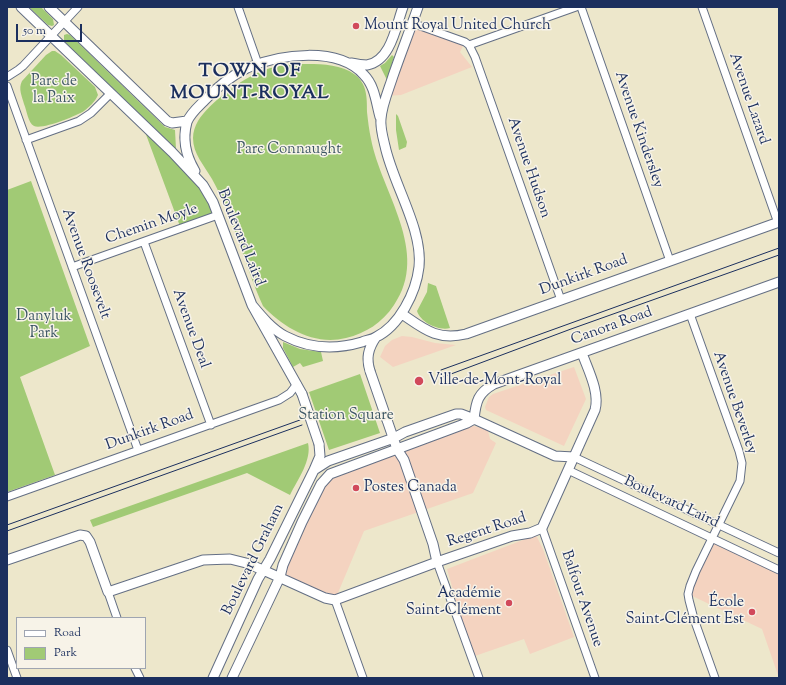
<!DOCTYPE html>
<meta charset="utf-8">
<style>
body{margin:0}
#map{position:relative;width:786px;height:685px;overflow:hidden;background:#ede7cb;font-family:"Sorts Mill Goudy",serif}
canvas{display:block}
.frame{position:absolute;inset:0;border:8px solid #1b2f5e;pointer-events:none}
.legend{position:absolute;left:16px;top:617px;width:130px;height:52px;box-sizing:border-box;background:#f7f3e8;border:1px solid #9fa5b1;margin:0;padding:5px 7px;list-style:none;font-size:12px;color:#1b2f5e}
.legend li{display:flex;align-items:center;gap:8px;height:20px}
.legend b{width:20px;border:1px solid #9fa5b1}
.scale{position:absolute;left:16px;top:24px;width:66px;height:18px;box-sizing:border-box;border:2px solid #1b2f5e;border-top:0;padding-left:5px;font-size:12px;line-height:14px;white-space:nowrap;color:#1b2f5e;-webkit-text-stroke:3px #f7f3e8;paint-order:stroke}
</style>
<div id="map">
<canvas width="786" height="685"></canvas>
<div class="frame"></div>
<ul class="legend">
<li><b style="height:5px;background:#fff"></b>Road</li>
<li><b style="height:11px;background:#a1ca75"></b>Park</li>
</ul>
<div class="scale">50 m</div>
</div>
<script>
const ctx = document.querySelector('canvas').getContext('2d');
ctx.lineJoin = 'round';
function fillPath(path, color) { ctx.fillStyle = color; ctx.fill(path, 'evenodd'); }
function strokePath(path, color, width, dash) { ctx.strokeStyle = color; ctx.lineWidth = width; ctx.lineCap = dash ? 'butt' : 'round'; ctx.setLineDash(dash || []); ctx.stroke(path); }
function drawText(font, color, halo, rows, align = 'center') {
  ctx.font = font + ' "Sorts Mill Goudy",serif'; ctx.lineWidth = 3; ctx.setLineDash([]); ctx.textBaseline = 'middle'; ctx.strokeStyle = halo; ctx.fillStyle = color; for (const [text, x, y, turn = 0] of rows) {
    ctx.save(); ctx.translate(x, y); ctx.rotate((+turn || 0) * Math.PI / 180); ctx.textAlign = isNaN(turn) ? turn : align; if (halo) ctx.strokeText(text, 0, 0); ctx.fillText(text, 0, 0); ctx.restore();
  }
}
const built = new Path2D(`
 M412,23l53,19 -5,10 12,15 -71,28 -15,1z
 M402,336l10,1 23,6 21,2 -63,22 -13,-10 5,-11 7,-6z
 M574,367l12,32 -22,47 -78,-36 -1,-3 4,-10 4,-3z
 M470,425l16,4 2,2 2,8 6,4 -23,50 -109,38 -29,69 -55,-23 42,-93 13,-11z
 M536,535l7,14 31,88 -44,17 -6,-15 -52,18 -25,-88z
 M712,538l67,32v108l-17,-49 -74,-35z`);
const green = new Path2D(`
 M29,7h12l12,12 1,6 -2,1 -4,-1z
 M67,34l3,1 95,92 10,3 1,19 -112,-108v-6z
 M52,51h3l6,4 34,32 3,8c-3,7 -9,12 -14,16 -8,5 -42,19 -50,15 -6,-3 -7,-15 -10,-22 -2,-8 -6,-15 -2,-23l24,-26z
 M392,55l2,2 -7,23 -7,-14 5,-3z
 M292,64c19,0 46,-2 62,10 13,9 13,23 13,38 1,9 2,18 4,27 10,53 60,113 23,166 -12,18 -28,28 -48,33 -32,8 -62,-10 -83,-32 -19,-42 -29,-88 -51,-127 -8,-14 -19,-25 -19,-41 0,-6 2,-12 5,-17 11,-18 45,-43 64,-50 10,-4 20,-6 30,-7z
 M396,114l2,2 9,26 -1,5 -7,3 -3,-20z
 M141,121l62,64 15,30 -37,14z
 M31,181l59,165 -70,31 35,98 -48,17v-302z
 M428,283l8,3 14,42c-11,3 -29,-5 -33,-17l10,-19z
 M283,342l17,7 21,3 2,9 -20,6 -3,-4 -7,4 -10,-19z
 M360,374l20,59 -51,17 -20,-58z
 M308,443c4,17 -10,36 -18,52l-43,-22 -154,54 -3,-7z`);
const minor = new Path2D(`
 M238,7l20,57
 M581,7l89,254
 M702,7l76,216
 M412,23l53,19 4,3 107,-38
 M469,45l6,12 86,243
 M7,77l11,-7 5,-4 55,-59
 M7,86l131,364
 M26,140l53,-19 12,-8 20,-20
 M144,242l67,183
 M72,267l146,-52
 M690,314l49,137 3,12 -2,18 -44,90 -6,15 -2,8 1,6 5,19 21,59
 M574,457l205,96
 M568,470l211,100
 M7,497l272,-97 11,-7 7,-9
 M542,528l53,150
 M437,562l42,116
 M108,592l9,26
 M335,600l28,78
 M7,650l10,28
 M135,668l5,10`);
const tertiary = new Path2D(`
 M21,7l151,145 31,33 10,17 39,103 50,89
 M49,7l118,114 5,2 15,-2
 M351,63c5,1 11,2 16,2 24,-4 29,-39 36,-58
 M195,171c-9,-15 -13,-31 -8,-49 3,-8 11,-15 17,-21 12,-13 27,-25 43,-33 33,-14 91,-22 117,7 11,11 12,28 16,42
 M252,305c10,12 20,24 33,31 25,13 50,14 77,6 4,-2 10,-2 14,-5 23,-11 40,-44 43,-70 4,-38 -26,-83 -34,-121 -2,-8 -5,-19 -4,-27 1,-15 8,-30 12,-43 8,-23 17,-46 25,-69
 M402,314c22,15 35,27 64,20l313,-112
 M370,371c-4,-13 -2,-22 6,-34
 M387,420l10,29 7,11 29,84 4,18
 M314,470l14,-9 66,-23 11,-6 51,-18h5l13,5 81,37 19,1
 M7,560l73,-25 6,1 4,6 18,50 95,-32 27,-1 16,4 17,7 62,28 10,2 102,-38 75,-26 18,-3 12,-5 53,-118c5,-18 -7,-40 -13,-57
 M213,678l45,-99 12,-20 44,-89 6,-14 -1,-12
 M232,678l48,-101 3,-12 19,-43 19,-38 9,-10 137,-51 7,-4c2,-18 4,-26 20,-35l285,-102`);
const tram = new Path2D(`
 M441,370l338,-122
 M443,377l128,-48 208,-74
 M7,525l293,-105
 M7,531l295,-106`);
const tertiaryBridge = new Path2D(`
 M370,371l17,49
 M302,394l17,50`);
const markers = [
 [356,26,4,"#d1495b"],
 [419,381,5,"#d1495b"],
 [356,488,4,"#d1495b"],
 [509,603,4,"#d1495b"],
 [752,612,4,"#d1495b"]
];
const poiNames = [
 ["Mount Royal United Church",364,26],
 ["Ville-de-Mont-Royal",428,381],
 ["Postes Canada",364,488],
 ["Académie",501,594,"right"],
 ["Saint-Clément",501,611,"right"],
 ["École",744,603,"right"],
 ["Saint-Clément Est",744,620,"right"]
];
const parkNames = [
 ["Parc de",54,82],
 ["la Paix",54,99],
 ["Parc Connaught",289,150],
 ["Danyluk",44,317],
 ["Park",44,334],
 ["Station Square",346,416]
];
const streetNames = [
 ["Avenue Lazard",748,99,71],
 ["Avenue Kindersley",638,130,71],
 ["Avenue Hudson",528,168,71],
 ["Chemin Moyle",152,225,-19],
 ["Boulevard Laird",240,238,68],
 ["Avenue Roosevelt",85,264,70],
 ["Dunkirk Road",584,276,-20],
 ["Canora Road",612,327,-20],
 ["Avenue Deal",190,329,70],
 ["Avenue Beverley",734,403,71],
 ["Dunkirk Road",150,431,-20],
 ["Boulevard Laird",671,503,25],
 ["Regent Road",487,531,-18],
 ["Boulevard Graham",254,560,-64],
 ["Balfour Avenue",581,599,71]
];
const districtNames = [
 ["TOWN OF",250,73],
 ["MOUNT-ROYAL",250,95]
];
fillPath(built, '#f4d3c0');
fillPath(green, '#a1ca75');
strokePath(minor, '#646f84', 9);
strokePath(tertiary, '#646f84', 11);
strokePath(minor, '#fff', 7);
strokePath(tertiary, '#fff', 9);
strokePath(tram, '#1b2f5e', 1);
strokePath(tertiaryBridge, '#646f84', 11, []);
strokePath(tertiaryBridge, '#fff', 9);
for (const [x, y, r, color] of markers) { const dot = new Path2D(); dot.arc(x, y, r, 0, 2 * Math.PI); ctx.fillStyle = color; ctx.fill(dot); strokePath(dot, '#f7f3e8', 1.5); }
drawText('15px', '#1b2f5e', '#f7f3e8', poiNames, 'left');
drawText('15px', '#3c5664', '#f7f3e8', parkNames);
drawText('15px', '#1b2f5e', '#f7f3e8', streetNames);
ctx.letterSpacing = '1px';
drawText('bold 19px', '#1b2f5e', '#f7f3e8', districtNames);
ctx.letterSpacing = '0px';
</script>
